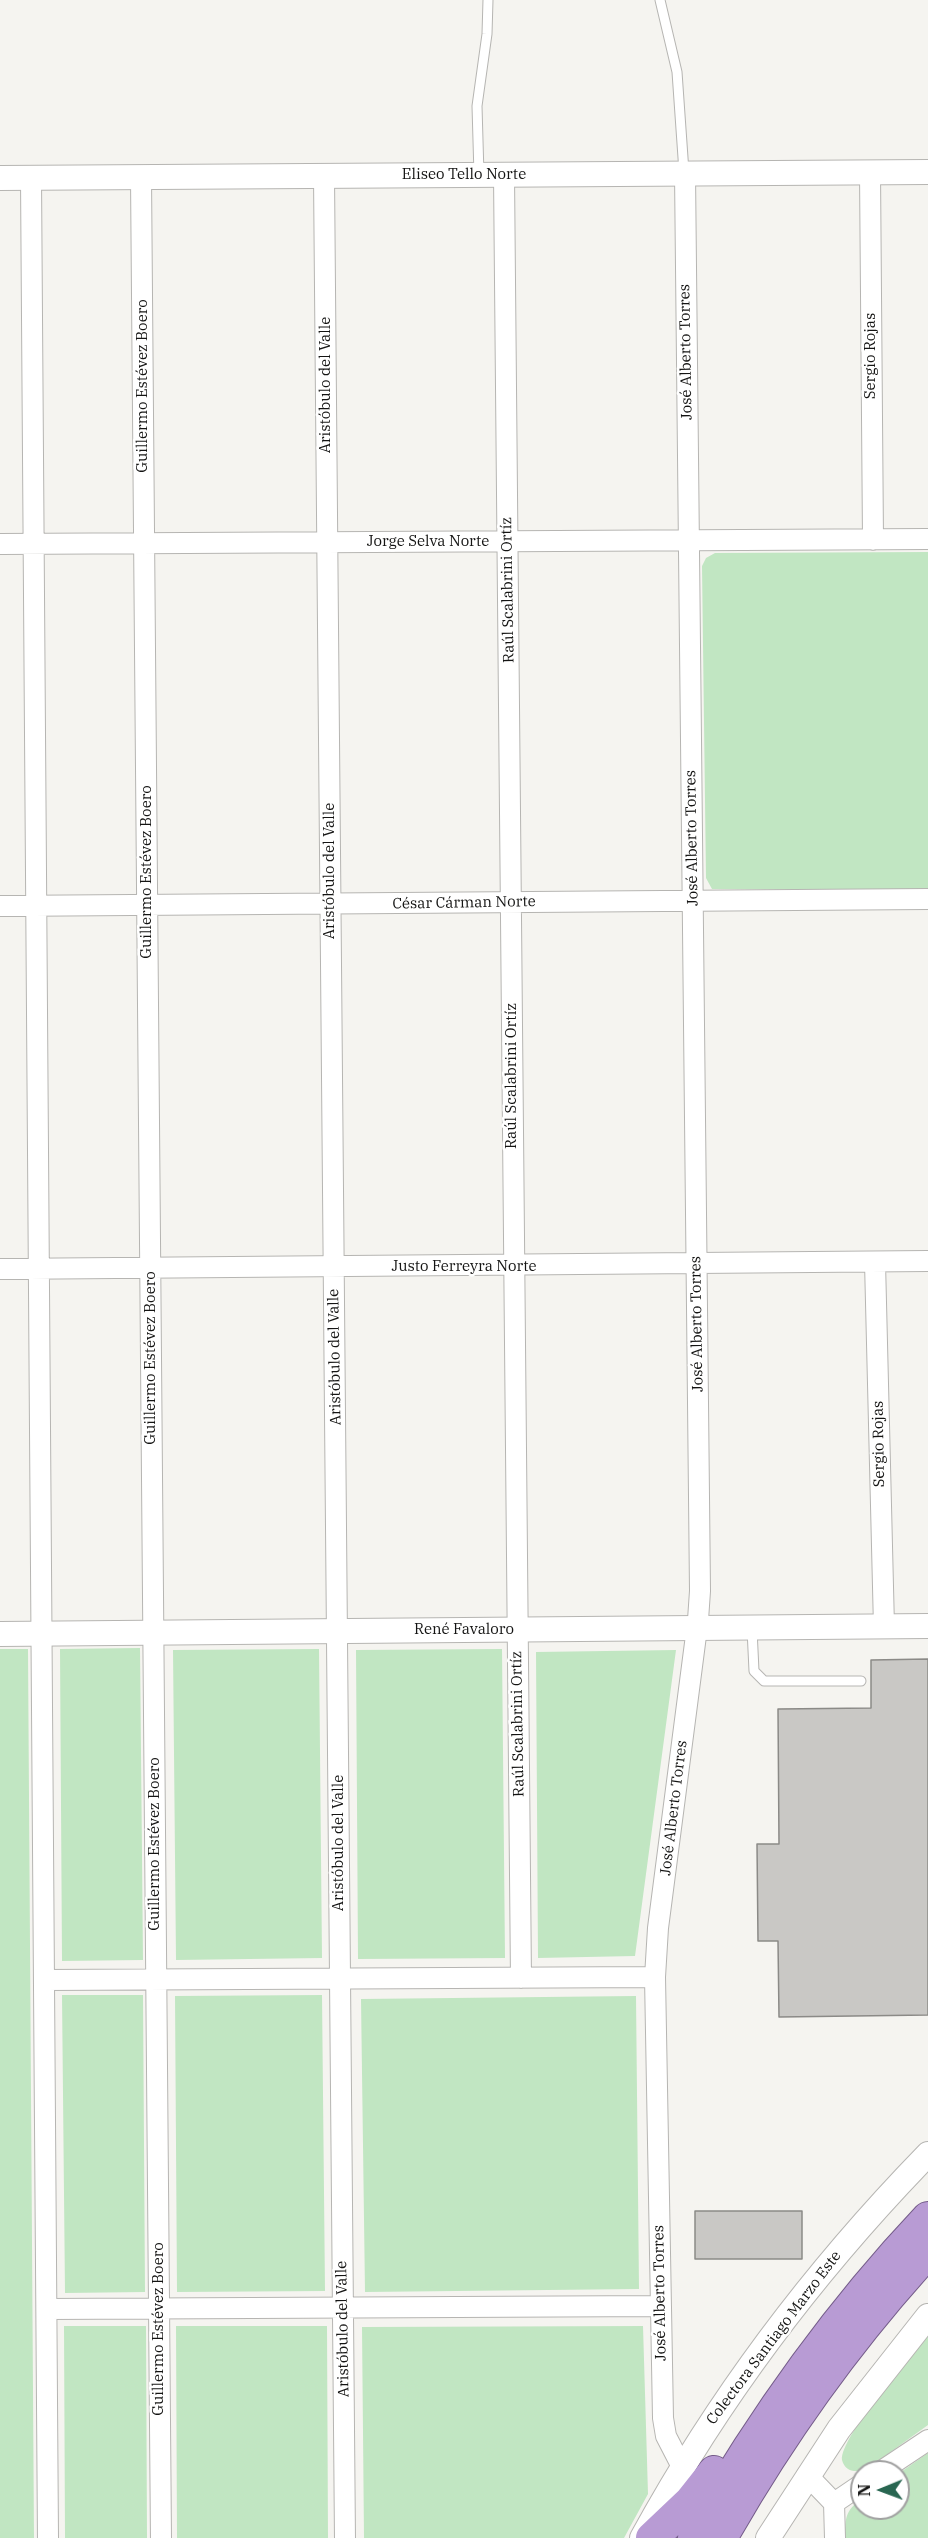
<!DOCTYPE html>
<meta charset="utf-8">
<style>
body{margin:0}
#map{position:relative;width:928px;height:2538px;overflow:hidden;background:#f5f4f0;font-family:"IBM Plex Serif",serif}
canvas{display:block}
.north{position:absolute;left:850px;top:2460px;width:60px;height:60px;box-sizing:border-box;background:#fff;border:2px solid #a1a1a1;border-radius:50%;rotate:269deg;font-size:16px;font-weight:700;line-height:24px;text-align:center;color:#141413}
.north::after{content:'';display:block;margin:auto;width:21px;height:27px;background:#296651;clip-path:polygon(50% 0,100% 100%,50% 72%,0 100%)}
</style>
<div id="map">
<canvas width="928" height="2538"></canvas>
<div class="north">N</div>
</div>
<script>
const ctx = document.querySelector('canvas').getContext('2d');
ctx.lineJoin = 'round';
function fillPath(path, color) { ctx.fillStyle = color; ctx.fill(path, 'evenodd'); }
function strokePath(path, color, width, dash) { ctx.strokeStyle = color; ctx.lineWidth = width; ctx.lineCap = dash ? 'butt' : 'round'; ctx.setLineDash(dash || []); ctx.stroke(path); }
function drawText(font, color, halo, rows, align = 'center') {
  ctx.font = font + ' "IBM Plex Serif",serif'; ctx.lineWidth = 5; ctx.setLineDash([]); ctx.textBaseline = 'middle'; ctx.strokeStyle = halo; ctx.fillStyle = color; for (const [text, x, y, turn = 0] of rows) {
    ctx.save(); ctx.translate(x, y); ctx.rotate((+turn || 0) * Math.PI / 180); ctx.textAlign = isNaN(turn) ? turn : align; if (halo) ctx.strokeText(text, 0, 0); ctx.fillText(text, 0, 0); ctx.restore();
  }
}
const green = new Path2D(`
 M928,552v338l-216,-1 -6,-11 -4,-312 4,-8 9,-5z
 M140,1648l3,312 -81,1 -2,-312z
 M0,1649h28l6,889h-34z
 M319,1649l3,309 -146,2 -3,-310z
 M502,1649l3,309 -147,1 -2,-309z
 M676,1650l-41,306 -97,2 -2,-306z
 M62,1995h81l2,297 -80,1z
 M322,1995l3,296 -148,1 -2,-296z
 M636,1996l3,293 -274,3 -4,-293z
 M64,2326h82l1,212h-82z
 M327,2326l1,212h-151l-1,-212z
 M643,2326l5,168 -24,44h-260l-2,-211z
 M928,2335v90l-61,44c-11,4 -22,3 -25,-9 -2,-23 69,-104 86,-125z
 M928,2453v85h-83c0,-19 0,-28 17,-39v9h36v-34z`);
const building = new Path2D(`
 M928,1659v356l-149,2 -1,-76h-20l-1,-97h22l-1,-135 93,-1v-48z
 M695,2211h107v48h-107z`);
const service = new Path2D(`
 M660,0l17,72 7,100
 M479,175l-2,-69 10,-72 1,-34
 M752,1629l2,42 10,10h97`);
const minor = new Path2D(`
 M870,172l3,368
 M504,175l17,1803
 M324,176l21,2362
 M141,177l20,2361
 M31,178l17,2360
 M0,544l928,-5
 M0,906l928,-7
 M875,1262l9,365
 M0,1269l928,-8
 M44,1980l611,-3
 M47,2309l614,-3
 M682,2467l-16,-31 -3,-18 -8,-441 3,-49 40,-308 2,-29 -15,-1418
 M880,2472l48,-32
 M807,2475l27,28 1,35
 M834,2503l28,-19`);
const tertiary = new Path2D(`
 M0,178l928,-6
 M0,1634l928,-8
 M642,2538c77,-141 174,-269 286,-384
 M768,2538l71,-109 89,-113`);
const trunk = new Path2D(`
 M652,2538l39,-37 23,-29
 M694,2538c66,-115 143,-224 234,-320
 M721,2538c58,-102 128,-200 207,-286`);
const streetNames = [
 ["Eliseo Tello Norte",464,175],
 ["José Alberto Torres",686,352,-91],
 ["Sergio Rojas",871,356,-90],
 ["Aristóbulo del Valle",326,385,-90],
 ["Guillermo Estévez Boero",143,386,-90],
 ["Jorge Selva Norte",428,542],
 ["Raúl Scalabrini Ortíz",508,590,-91],
 ["José Alberto Torres",692,838,-91],
 ["Aristóbulo del Valle",330,871,-90],
 ["Guillermo Estévez Boero",147,872,-90],
 ["César Cárman Norte",464,903,-1],
 ["Raúl Scalabrini Ortíz",512,1076,-90],
 ["Justo Ferreyra Norte",464,1267],
 ["José Alberto Torres",697,1324,-91],
 ["Aristóbulo del Valle",335,1357,-91],
 ["Guillermo Estévez Boero",151,1358,-90],
 ["Sergio Rojas",879,1444,-91],
 ["René Favaloro",464,1630],
 ["Raúl Scalabrini Ortíz",518,1724,-91],
 ["José Alberto Torres",674,1808,-83],
 ["Aristóbulo del Valle",339,1843,-90],
 ["Guillermo Estévez Boero",155,1844,-90],
 ["José Alberto Torres",660,2293,-91],
 ["Guillermo Estévez Boero",159,2329,-90],
 ["Aristóbulo del Valle",343,2329,-91],
 ["Colectora Santiago Marzo Este",774,2338,-53]
];
fillPath(green, '#c1e6c2');
fillPath(building, '#c9c8c5');
strokePath(building, '#8b8a87', 1.5);
strokePath(service, '#b6b5b2', 11);
strokePath(minor, '#b6b5b2', 22);
strokePath(tertiary, '#b6b5b2', 26);
strokePath(trunk, '#745c89', 34);
strokePath(service, '#fff', 9);
strokePath(minor, '#fff', 20);
strokePath(tertiary, '#fff', 24);
strokePath(trunk, '#b89bd4', 32);
drawText('15px', '#141413', '#fff', streetNames);
</script>
